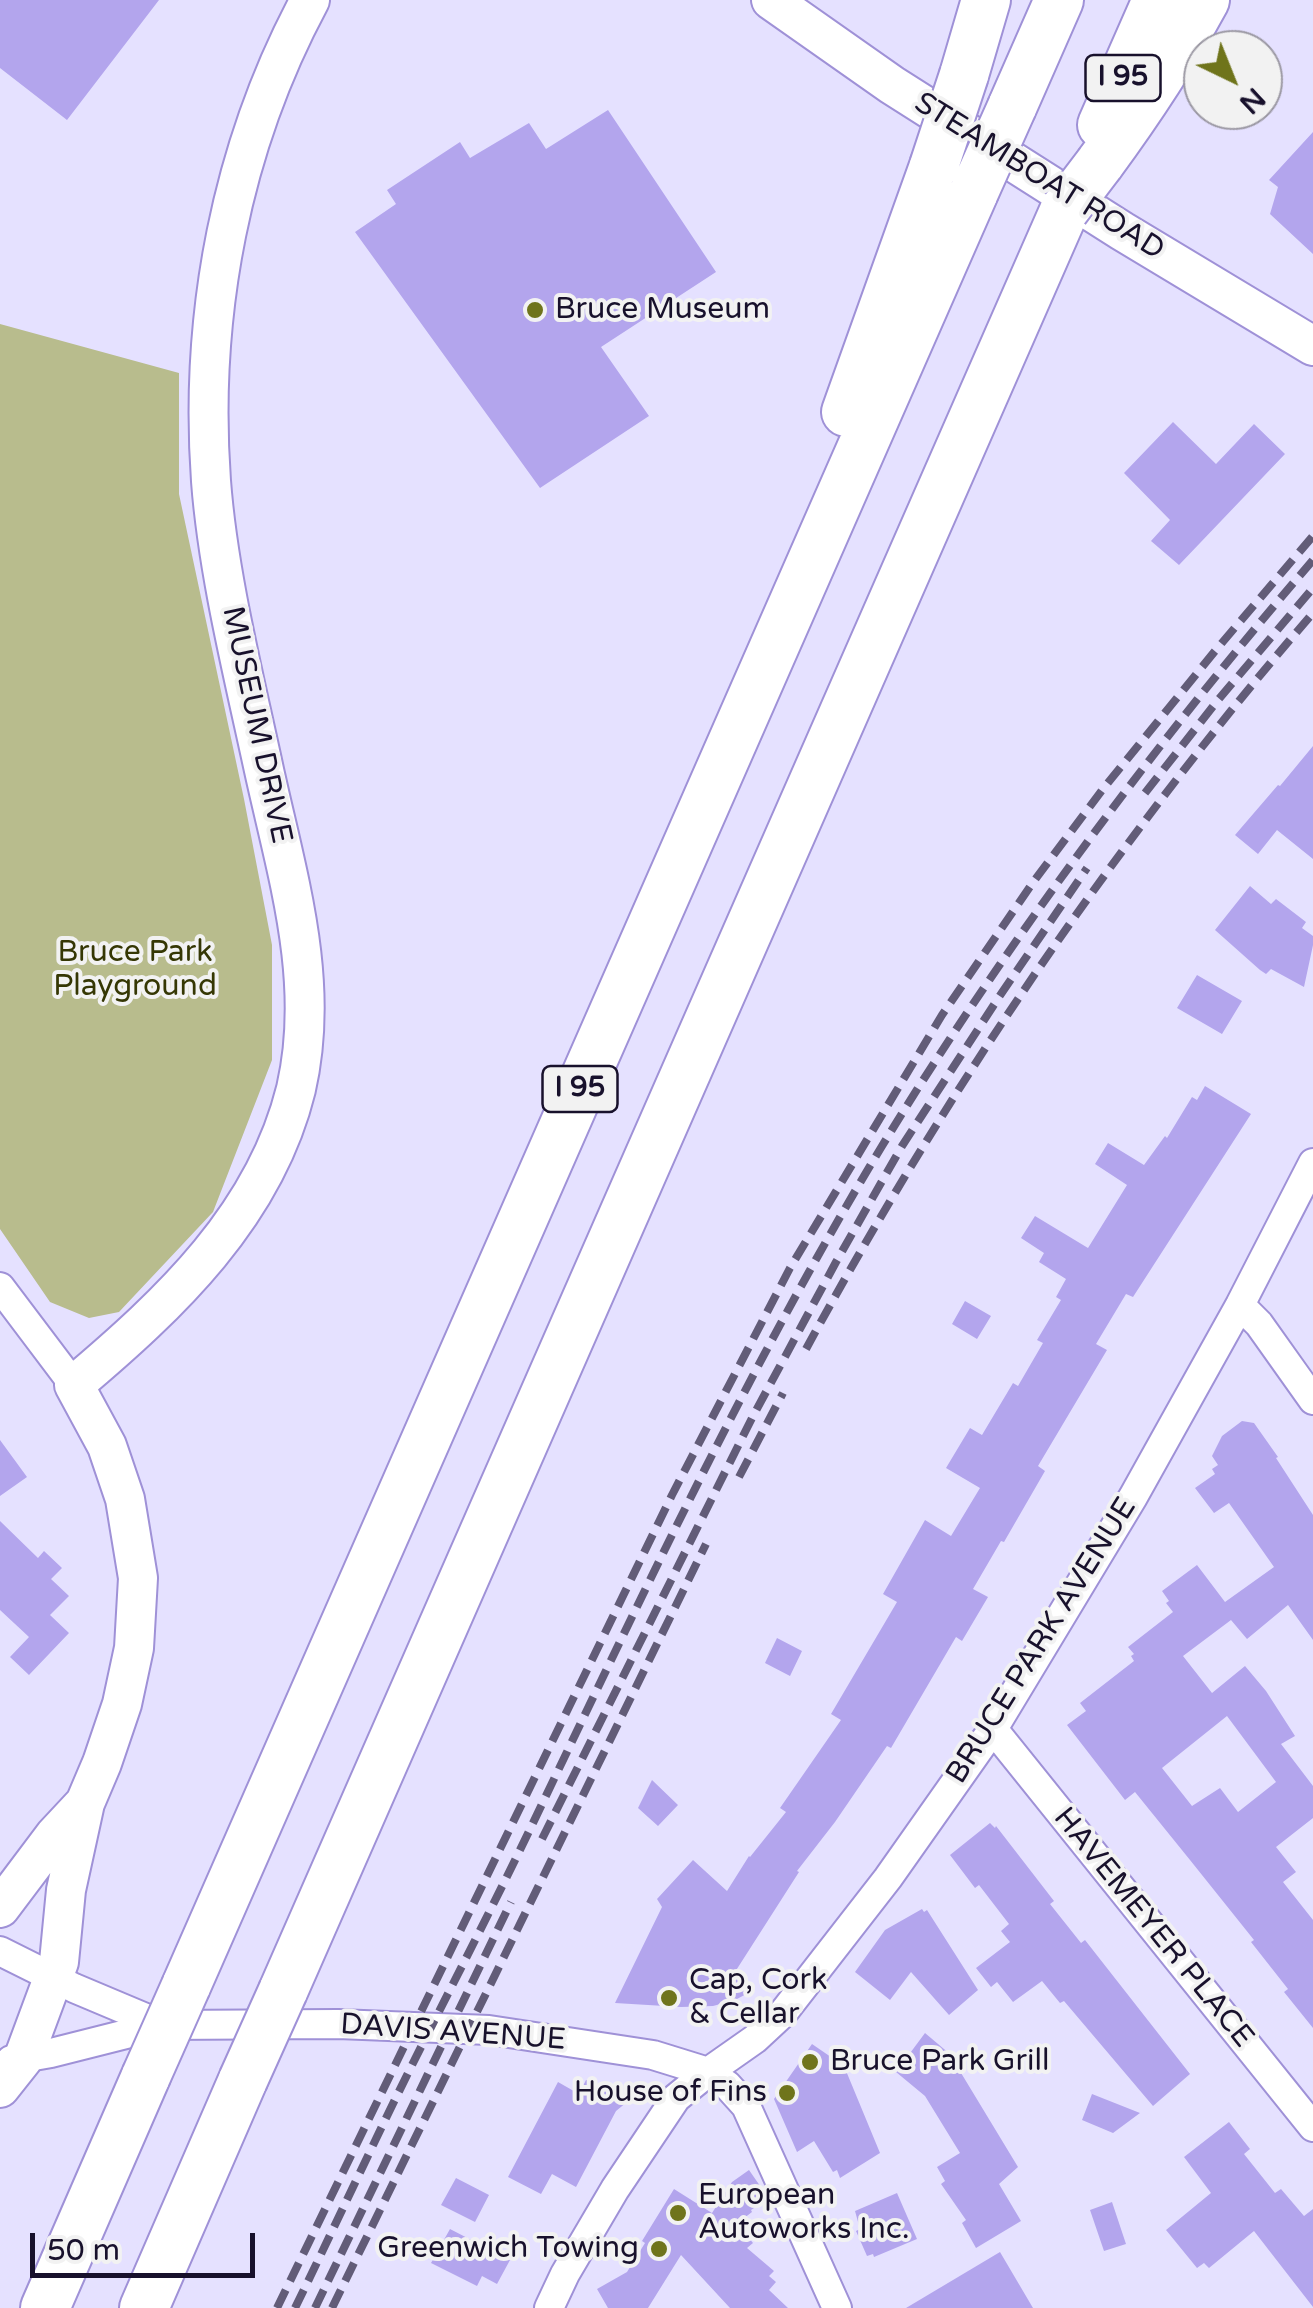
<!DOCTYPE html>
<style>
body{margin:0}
#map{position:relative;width:1313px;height:2308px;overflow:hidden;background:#e5e1ff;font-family:"Varela Round",sans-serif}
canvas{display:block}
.north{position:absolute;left:1183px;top:30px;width:100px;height:100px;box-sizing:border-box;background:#f2f2f2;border:2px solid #9b98a3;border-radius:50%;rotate:137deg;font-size:28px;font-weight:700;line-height:40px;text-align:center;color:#18112c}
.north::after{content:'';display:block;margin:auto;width:35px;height:45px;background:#6f741b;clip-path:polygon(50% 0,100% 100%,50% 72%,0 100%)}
.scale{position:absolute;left:30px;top:2233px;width:225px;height:45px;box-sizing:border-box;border:5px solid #18112c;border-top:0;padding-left:12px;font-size:30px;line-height:35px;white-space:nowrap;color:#18112c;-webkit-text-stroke:8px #f2f2f2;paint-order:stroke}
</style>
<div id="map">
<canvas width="1313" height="2308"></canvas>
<div class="north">N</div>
<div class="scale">50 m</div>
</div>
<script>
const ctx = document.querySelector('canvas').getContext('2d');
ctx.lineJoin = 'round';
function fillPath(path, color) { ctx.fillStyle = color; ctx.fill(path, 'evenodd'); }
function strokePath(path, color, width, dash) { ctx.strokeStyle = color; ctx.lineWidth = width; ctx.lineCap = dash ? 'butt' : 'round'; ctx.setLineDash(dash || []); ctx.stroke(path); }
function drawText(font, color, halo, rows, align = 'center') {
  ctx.font = font + ' "Varela Round",sans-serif'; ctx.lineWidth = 8; ctx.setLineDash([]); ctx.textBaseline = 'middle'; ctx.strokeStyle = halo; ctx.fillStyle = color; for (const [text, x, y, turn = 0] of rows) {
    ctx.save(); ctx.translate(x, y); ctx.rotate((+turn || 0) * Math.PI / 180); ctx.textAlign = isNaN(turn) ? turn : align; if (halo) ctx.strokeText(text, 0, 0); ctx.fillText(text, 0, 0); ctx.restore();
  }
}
const green = new Path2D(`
 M0,324l179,49v121l65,305 28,146v115l-59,152 -94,100 -30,6 -39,-16 -50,-73z`);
const building = new Path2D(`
 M0,0h159l-92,120 -67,-52z
 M608,110l108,162 -115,75 48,69 -109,72 -185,-256 41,-28 -9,-14 73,-48 10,16 59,-35 17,26z
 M1313,132v122l-43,-40 8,-27 -9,-7z
 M1173,422l43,42 38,-40 31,30 -106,111 -28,-24 19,-21 -46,-47z
 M1313,746v113l-36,-29 -19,24 -23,-19 43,-50 2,1z
 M1250,886l21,18 5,-5 30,23 -4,6 11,8v9l-9,42 -33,-18 -5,5 -6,-4 -45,-40z
 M1197,975l45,26 -20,33 -45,-26z
 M1205,1086l46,28 -118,183 -7,-3 -30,50 11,6 -69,116 7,5 -41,71 -3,-1 -28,48 15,8 -26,44 -6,-4 -65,111 -4,-2 -52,76 -38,49 2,1 -64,100 19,18 -19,10 -22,6 -32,1 -66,-4 47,-96 -5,-8 36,-39 34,31 22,-35 1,1 36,-45 -6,-4 61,-88 -10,-6 66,-112 -14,-8 42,-74 26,16 29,-48 -34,-20 24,-40 12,7 31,-52 5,3 25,-43 -6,-3 24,-40 -5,-3 10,-18 -27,-17 5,-9 -23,-15 14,-22 53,32 39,-63 -32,-21 13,-21 36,22 21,-29 2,2 25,-41 5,3z
 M965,1301l26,15 -14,23 -25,-15z
 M1242,1421l12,2 24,34 -2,1 37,57v125l-25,-35 -41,34 -16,-19 -48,36 29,37 33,-27 21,25 29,45 -14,8 32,42v32l-37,29 20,25 -13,10 30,38v108l-29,-36 4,-3 -37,-47 3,-2 -64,-80 -55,-68 -10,8 -58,-75 19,-14 -6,-8 54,-42 -3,-5 3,-2 -6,-7 45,-35 -7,-9 3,-2 -7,-10 35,-26 28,37 49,-35 -45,-64 -15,10 -19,-25 20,-14 -3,-5 6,-4 -6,-9 10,-20zM1227,1716l49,66 -38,30 -18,-24 -28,18 -30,-38z
 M0,1440l27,37 -27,19z
 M0,1521l38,37 6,-7 18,17 -11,11 18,17 -19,19 19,18 -40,42 -19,-18 19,-20 -29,-27z
 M777,1638l25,13 -12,25 -25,-13z
 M652,1780l26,25 -20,21 -20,-18z
 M990,1823l5,5 1,-2 58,75 -4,3 31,39 4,-3 105,134 -37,32 -89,-105 -4,2 -18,-22 -29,21 -16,-20 -6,5 -15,-19 34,-26 -9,-11 8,-7 -30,-39 -4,3 -25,-33z
 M922,1909l2,3 3,-2 51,80 -29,25 -38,-43 -21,28 -35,-28 30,-42z
 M925,2033l32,27 -2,3 63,104 -19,17 22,37 -45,27 -14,-25 4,-3 -25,-36 4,-3 -8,-14 23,-14 -35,-57 -29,-24z
 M812,2044l32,22 36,87 -40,25 -3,-8 -4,2 -19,-31 -17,11 -23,-53z
 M586,2080l41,22 -11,9 -40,76 -24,-13 -11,20 -33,-17 50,-95 21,12z
 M1092,2094l48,19 -27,20 -31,-13z
 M1229,2122l21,27 -6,5 31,39 6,-4 23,27 9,-7v98l-59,-76 -45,37 -5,-5 -7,5 -31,-38 45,-37 -27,-36z
 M749,2170l16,23 -11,9 3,4 -6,4 1,2 -13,10 6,5 -3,3 11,13 -6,5 27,23 -5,5 7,6 -7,8 19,18h-58l-49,-53 -33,53h-40l-11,-19 30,-17 18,-29 -3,-2 32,-52 38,24 20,-31z
 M456,2178l33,17 -14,27 -34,-17z
 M897,2193l20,46 -43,18 -1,-3 -6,2 -11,-25 4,-2 -5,-18z
 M1112,2202l14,42 -22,7 -14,-41z
 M450,2229l60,31 -13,24 -15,-8 -5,10 -46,-23z
 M1000,2252l33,56h-127z`);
const minor = new Path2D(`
 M0,1287l74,98
 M1240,1305l19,19 54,76
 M993,1729l320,398
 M0,1951l74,37 88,37
 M11,2060l40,-7 111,-28 176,-1 151,6 164,25 55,17 19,13 19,21 91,202
 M549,2308l16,-34 50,-85 61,-91 32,-26 47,-33 28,-26 105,-135 105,-149 140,-232 107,-192 73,-142`);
const secondary = new Path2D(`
 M771,0l121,85 230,146 191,115
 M0,1908l55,-73 28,-30
 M0,2088l23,-29 36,-97 7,-72 19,-87 17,-40 20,-59 12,-56 4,-70 -13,-79 -18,-53 -33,-61c96,-81 191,-170 222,-296 25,-108 -9,-214 -32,-319 -20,-93 -46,-196 -53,-289 -12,-166 20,-334 99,-481`);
const motorway = new Path2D(`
 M964,75l22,-75
 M1012,107l47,-107
 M1102,125l55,-125
 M1100,163c39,-53 74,-106 105,-163
 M846,412l88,-246
 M186,1986l788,-1794
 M283,1991l782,-1782
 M45,2308l101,-232
 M144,2308l99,-228`);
const rail = new Path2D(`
 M1145,793l73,-93 95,-112
 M806,1349c143,-263 311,-510 507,-736
 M739,1477l44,-84
 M542,1839l210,-421 84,-156 66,-116 97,-149 88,-129
 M277,2308l395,-813 118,-227 152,-253 92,-134 69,-92 112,-138 98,-115
 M295,2308c39,-80 76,-160 115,-239 44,-88 90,-176 132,-265 122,-254 242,-511 396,-747 113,-174 240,-340 375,-497
 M315,2308l196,-406
 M332,2308l374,-764`);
const motorwayBridge = new Path2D(`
 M934,166l30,-91
 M974,192l38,-85
 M1065,209l35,-46
 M146,2076l40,-90
 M243,2080l40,-89`);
const markers = [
 [535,310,10,"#6f741b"],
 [669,1998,10,"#6f741b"],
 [810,2062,10,"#6f741b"],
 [787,2093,10,"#6f741b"],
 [678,2213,10,"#6f741b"],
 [659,2249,10,"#6f741b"]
];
const shields = [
 [1123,78,75],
 [580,1089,75]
];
const shieldNames = [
 ["I 95",1123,78],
 ["I 95",580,1089]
];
const streetNames = [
 ["STEAMBOAT ROAD",1039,177,32],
 ["MUSEUM DRIVE",256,725,78],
 ["BRUCE PARK AVENUE",1042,1641,-58],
 ["HAVEMEYER PLACE",1153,1928,51],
 ["DAVIS AVENUE",453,2033,4]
];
const poiNames = [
 ["Bruce Museum",555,310],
 ["Cap, Cork",689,1981],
 ["& Cellar",689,2015],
 ["Bruce Park Grill",830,2062],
 ["House of Fins",767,2093,"right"],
 ["European",698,2196],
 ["Autoworks Inc.",698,2230],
 ["Greenwich Towing",639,2249,"right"]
];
const parkNames = [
 ["Bruce Park",135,953],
 ["Playground",135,987]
];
fillPath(green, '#b8bc8d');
fillPath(building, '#b3a5ed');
strokePath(minor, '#9f91d7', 32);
strokePath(secondary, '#9f91d7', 42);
strokePath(motorway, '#9f91d7', 52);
strokePath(minor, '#fff', 28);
strokePath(secondary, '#fff', 38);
strokePath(motorway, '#fff', 48);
strokePath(rail, '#625c78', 8, [20, 10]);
strokePath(motorwayBridge, '#9f91d7', 52, []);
strokePath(motorwayBridge, '#fff', 48);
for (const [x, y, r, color] of markers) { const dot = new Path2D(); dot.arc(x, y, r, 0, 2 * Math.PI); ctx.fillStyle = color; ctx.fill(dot); strokePath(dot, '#f2f2f2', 4); }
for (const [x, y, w] of shields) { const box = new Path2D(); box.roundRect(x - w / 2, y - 23, w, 46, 8); ctx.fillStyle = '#f2f2f2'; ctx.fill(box); strokePath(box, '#18112c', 2.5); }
drawText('bold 28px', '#18112c', null, shieldNames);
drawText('30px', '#18112c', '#f2f2f2', streetNames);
drawText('30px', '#18112c', '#f2f2f2', poiNames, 'left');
drawText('30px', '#353704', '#f2f2f2', parkNames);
</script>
